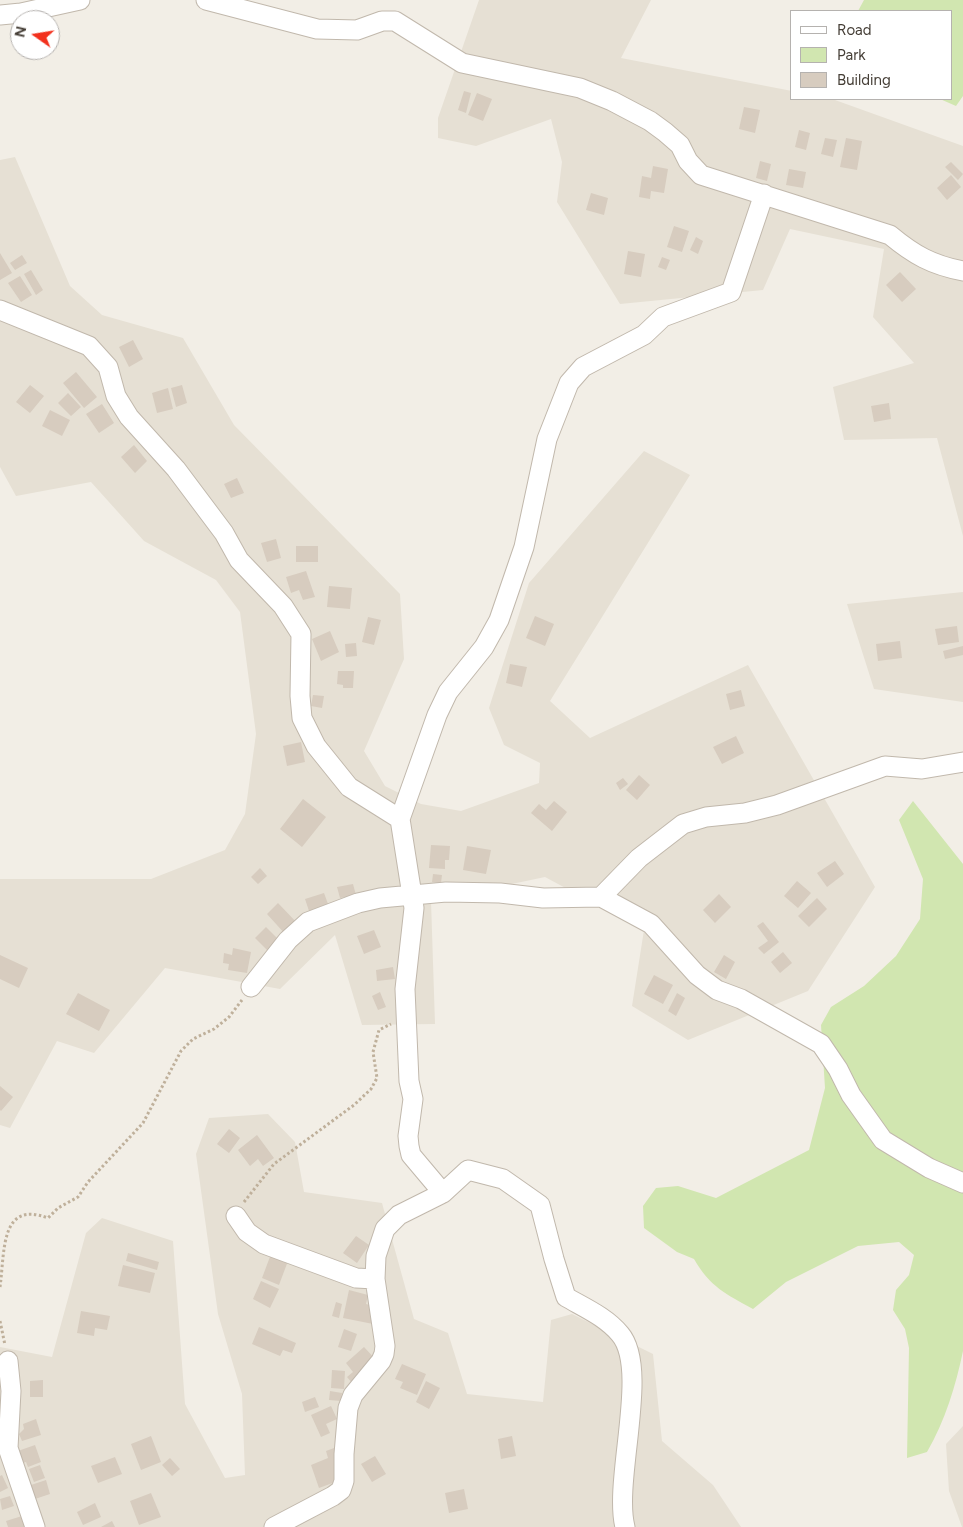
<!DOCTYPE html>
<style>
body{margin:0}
#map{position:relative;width:963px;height:1527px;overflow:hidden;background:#f2eee6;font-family:Figtree,sans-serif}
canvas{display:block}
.legend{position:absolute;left:790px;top:10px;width:162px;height:90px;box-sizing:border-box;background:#fff;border:1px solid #b5b2af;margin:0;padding:6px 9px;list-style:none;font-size:15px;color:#453e36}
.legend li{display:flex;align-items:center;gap:10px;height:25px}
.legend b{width:25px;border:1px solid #b5b2af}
.north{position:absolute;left:10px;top:10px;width:50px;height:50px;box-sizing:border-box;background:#fff;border:1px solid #b5b2af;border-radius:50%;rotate:283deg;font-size:14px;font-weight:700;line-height:20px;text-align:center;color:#453e36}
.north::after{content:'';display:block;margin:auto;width:18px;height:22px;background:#f2311d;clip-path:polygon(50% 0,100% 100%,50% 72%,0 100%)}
</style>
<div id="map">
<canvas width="963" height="1527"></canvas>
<ul class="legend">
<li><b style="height:6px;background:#fff"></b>Road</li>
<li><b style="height:14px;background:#d1e6b0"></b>Park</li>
<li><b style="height:14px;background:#d7ccbf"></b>Building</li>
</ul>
<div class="north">N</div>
</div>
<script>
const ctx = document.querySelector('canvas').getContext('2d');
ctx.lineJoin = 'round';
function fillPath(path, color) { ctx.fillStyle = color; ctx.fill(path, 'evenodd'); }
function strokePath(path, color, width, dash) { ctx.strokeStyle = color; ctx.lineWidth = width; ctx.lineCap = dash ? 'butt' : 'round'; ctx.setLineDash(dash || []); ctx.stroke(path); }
const residential = new Path2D(`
 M479,0h172l-30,58 171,33v8l43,1 128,46v390l-26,-98 -93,2 -11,-53 81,-24 -41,-46 11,-68 -94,-20 -27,61 -143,14 -63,-102 5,-40 -11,-43 -75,27 -38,-8v-20z
 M15,157l55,129 32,29 81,23 51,87 166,169 4,65 -40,92 21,35 36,18 40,7 78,-28 1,-20 -36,-18 -15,-37 40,-125 115,-132 46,24 -140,226 40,37 158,-73 127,222 -67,104 -120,49 -56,-34 12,-76 -99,-53 -114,24 4,123 -73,1 -27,-90 -55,54 -115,-21 -71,85 -37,-12 -47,87 -10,-3v-246h151l74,-29 20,-36 11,-80 -16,-122 -24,-32 -72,-39 -53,-59 -75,14 -16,-29v-307z
 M963,592v110l-89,-13 -27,-85z
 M268,1114l27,28 9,50 78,11 32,116 34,14 19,61 76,8 8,-82 21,-6 81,40 9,87 51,44 28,42h-741v-180l52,10 34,-124 16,-15 71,23 12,163 40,74 20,-3 -3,-81 -24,-80 -22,-160 13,-36z
 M963,1426v101h-1l-13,-36 -3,-47z`);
const green = new Path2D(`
 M864,0h99v96l-7,10 -16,-7h12v-88h-94z
 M913,801l50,63v487c-7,34 -18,70 -36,101l-20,6 2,-110 -4,-19 -12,-19 3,-20 13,-15 5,-20 -15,-13 -41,4 -72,36 -33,27c-27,-15 -43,-22 -59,-50l-17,-7 -33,-24 -1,-22 13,-18 22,-2 38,12 93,-48 16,-62 -4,-63 10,-18 33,-21 32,-30 24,-37 3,-40 -24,-59z`);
const building = new Path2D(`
 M464,91l7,2 -5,20 -8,-3z
 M477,93l15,6 -9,22 -15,-6z
 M744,107l16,3 -5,23 -16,-4z
 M799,130l11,3 -4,17 -11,-3z
 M825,138l12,2 -4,17 -12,-3z
 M846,138l16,3 -5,29 -17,-3z
 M760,161l11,3 -4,17 -11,-3z
 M951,162l12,12 -5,6 -13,-13z
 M653,166l15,3 -4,24 -13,-2 -1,8 -11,-2 3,-21 9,2z
 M789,169l17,3 -3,16 -17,-3z
 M951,175l10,12 -14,13 -10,-12z
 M591,193l17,5 -4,17 -18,-5z
 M674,226l15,5 -7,21 -15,-5z
 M696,237l7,4 -5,13 -8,-4z
 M628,251l17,3 -4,23 -17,-3z
 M0,253l12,20 -12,7z
 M22,255l5,8 -12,7 -5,-7z
 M662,257l8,3 -4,10 -8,-3z
 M31,270l12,20 -7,5 -12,-21z
 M900,272l16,17 -14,13 -16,-17z
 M20,276l12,19 -11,7 -13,-19z
 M133,340l10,19 -14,8 -10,-20z
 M76,372l21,25 -13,11 -21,-25z
 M30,385l14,11 -14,17 -14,-11z
 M182,385l5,18 -11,4 -5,-19z
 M168,388l5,21 -16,4 -5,-20z
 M68,393l13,14 -10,9 -13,-13z
 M889,403l2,16 -17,3 -3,-16z
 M102,404l12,19 -15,10 -13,-19z
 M50,410l20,10 -8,16 -20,-10z
 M134,445l13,16 -12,12 -14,-16z
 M237,478l7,15 -13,5 -7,-14z
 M276,539l5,19 -14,4 -6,-19z
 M296,546h22v16h-22z
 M306,571l9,26 -12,3 -4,-10 -8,3 -5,-16z
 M329,586l23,2 -2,21 -23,-2z
 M535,616l19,8 -9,22 -19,-8z
 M368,617l13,3 -7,25 -12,-3z
 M957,626l2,16 -21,3 -3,-16z
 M330,631l9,21 -18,9 -9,-22z
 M900,641l2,17 -24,3 -2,-17z
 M356,643l1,13 -11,1 -1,-13z
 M963,646v9l-18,4 -2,-8z
 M510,664l17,3 -5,20 -16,-4z
 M338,671h16l-1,17h-10v-3l-6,-1z
 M741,690l4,16 -15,4 -4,-16z
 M313,695l11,1 -2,12 -11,-2z
 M736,736l8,17 -22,11 -9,-17z
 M301,742l4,20 -18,4 -4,-20z
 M639,775l11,10 -13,15 -11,-10z
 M623,778l5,6 -8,6 -4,-7z
 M303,799l23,18 -24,30 -22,-18z
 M554,801l13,11 -15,19 -21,-18 8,-9 7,6z
 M431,845l19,1 -1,14h-4v9l-16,-1z
 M467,846l24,4 -5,24 -23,-4z
 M835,861l9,13 -17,13 -10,-14z
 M260,868l7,8 -9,8 -7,-7z
 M433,874l9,1 -1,8 -9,-1z
 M797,881l14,12 -13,15 -14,-12z
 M353,884l4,15 -10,3 -1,-5 -6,1 -3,-11z
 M324,893l4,11 -19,7 -4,-12z
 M719,894l12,13 -16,16 -12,-13z
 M817,898l10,11 -18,18 -11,-11z
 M278,903l20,21 -12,11 -19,-21z
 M763,922l16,20 -15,12 -6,-6 10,-7 -11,-15z
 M266,927l16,16 -11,11 -16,-16z
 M374,930l7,17 -17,7 -7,-18z
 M233,948l18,4 -4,21 -19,-3 1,-6 -6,-1 1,-10 8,2z
 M783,952l9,11 -12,10 -9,-11z
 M0,955l28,13 -9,20 -19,-9z
 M724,955l11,7 -9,17 -12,-7z
 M393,967l2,12 -18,2 -1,-11z
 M654,975l19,10 -10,19 -19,-10z
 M380,992l6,15 -8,3 -6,-14z
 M78,993l32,17 -11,21 -33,-17z
 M677,993l8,5 -9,18 -8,-5z
 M0,1086l13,11 -12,14 -1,-1z
 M229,1129l11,9 -11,15 -12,-9z
 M257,1135l17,23 -11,8 -5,-7 -8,7 -12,-16z
 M356,1236l13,9 -12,18 -14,-10z
 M128,1253l31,9 -2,8 -31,-9z
 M271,1254l17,7 -9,24 -17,-7z
 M123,1265l32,8 -5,20 -32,-7z
 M261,1281l18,8 -9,19 -17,-9z
 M349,1290l19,5 -2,9 11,3 -4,17 -30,-6z
 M336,1302l6,2 -3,14 -7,-2z
 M81,1311l29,5 -3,14 -12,-2 -1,8 -17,-3z
 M259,1327l37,16 -4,10 -9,-3 -3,6 -28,-12z
 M344,1329l13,5 -6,17 -13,-4z
 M364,1347l14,15 -25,22 -6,-7 6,-5 -7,-9z
 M402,1364l24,10 -9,21 -17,-7 3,-6 -8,-3z
 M332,1370l13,1 -1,18 -13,-1z
 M43,1380v17h-13v-16z
 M426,1381l14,7 -11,21 -13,-7z
 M330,1391l12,2 -1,8 -12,-1z
 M315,1397l4,10 -14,5 -3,-10z
 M331,1406l6,13 -11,5 4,9 -9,4 -10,-22z
 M36,1419l5,16 -19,6 -3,-7 5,-5 -1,-5z
 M151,1436l10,26 -20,8 -10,-26z
 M512,1436l4,20 -15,3 -3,-20z
 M35,1445l6,17 -13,5 -2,-5 -7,2 -4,-12z
 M334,1448l8,23 -4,10 -19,7 -8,-23 17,-7 -2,-7z
 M375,1456l11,18 -14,8 -11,-18z
 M115,1457l7,17 -24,9 -7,-17z
 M170,1458l10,11 -8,7 -10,-11z
 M40,1465l5,13 -11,4 -5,-13z
 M2,1475l6,13 -8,4v-16z
 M46,1480l4,14 -15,5 -4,-14z
 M464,1489l4,20 -19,4 -4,-20z
 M151,1493l10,24 -22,8 -9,-24z
 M10,1496l4,10 -12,4 -2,-11z
 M95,1503l6,14 -18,8 -6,-13z
 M22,1516l3,11h-17l-2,-6z
 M112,1521l3,6h-14z`);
const path = new Path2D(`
 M244,1202l30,-38 80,-59 17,-16 6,-11 -4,-26 6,-22 12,-6
 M0,1287c5,-36 0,-87 48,-69l10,-10 20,-11 10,-15 55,-59 38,-72 12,-12 21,-10 15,-12 13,-17
 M0,1321l5,24`);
const minor = new Path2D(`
 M206,0l111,29 40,1 25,-9h13l67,42 118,25 32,13 38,20 15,11 15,13 8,16 13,14 189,60c24,20 42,30 73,36
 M0,15l21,-2 59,-13
 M0,310l89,36 19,21 8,29 13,21 47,52 48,64 15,27 44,46 18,28 -1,62 2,22 14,28 33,41 51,32 14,89 -9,81 4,92 4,18 -5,37 1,10 2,9 32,38
 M400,819l37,-104 11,-23 36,-45 15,-27 25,-73 23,-108 22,-56 14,-16 61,-32 19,-18 68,-25 33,-98
 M601,897l38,-39 44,-34 23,-7 39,-4 32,-8 108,-39 37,3 41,-7
 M251,987l37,-47 20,-18 50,-19 22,-5 66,-6 54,1 43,5 58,-1 50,27 46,51 20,15 24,9 80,45 17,25 13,26 32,45 46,28 34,15
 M236,1216l11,16 17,12 92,34 19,1
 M8,1361l3,30 -3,57 27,79
 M274,1527l59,-31 8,-6 3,-9v-27l4,-46 5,-13 28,-34 3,-7 1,-8 -10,-67 1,-23 9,-27 14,-14 44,-22 25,-23 35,9 37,26 14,54 12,38c19,11 40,20 54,37 30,35 -7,146 5,193`);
fillPath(residential, '#e6e0d4');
fillPath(green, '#d1e6b0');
fillPath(building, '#d7ccbf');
strokePath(minor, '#c1b8ac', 21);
strokePath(path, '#bfb09b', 3, [2.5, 2.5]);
strokePath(minor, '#fff', 19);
</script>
